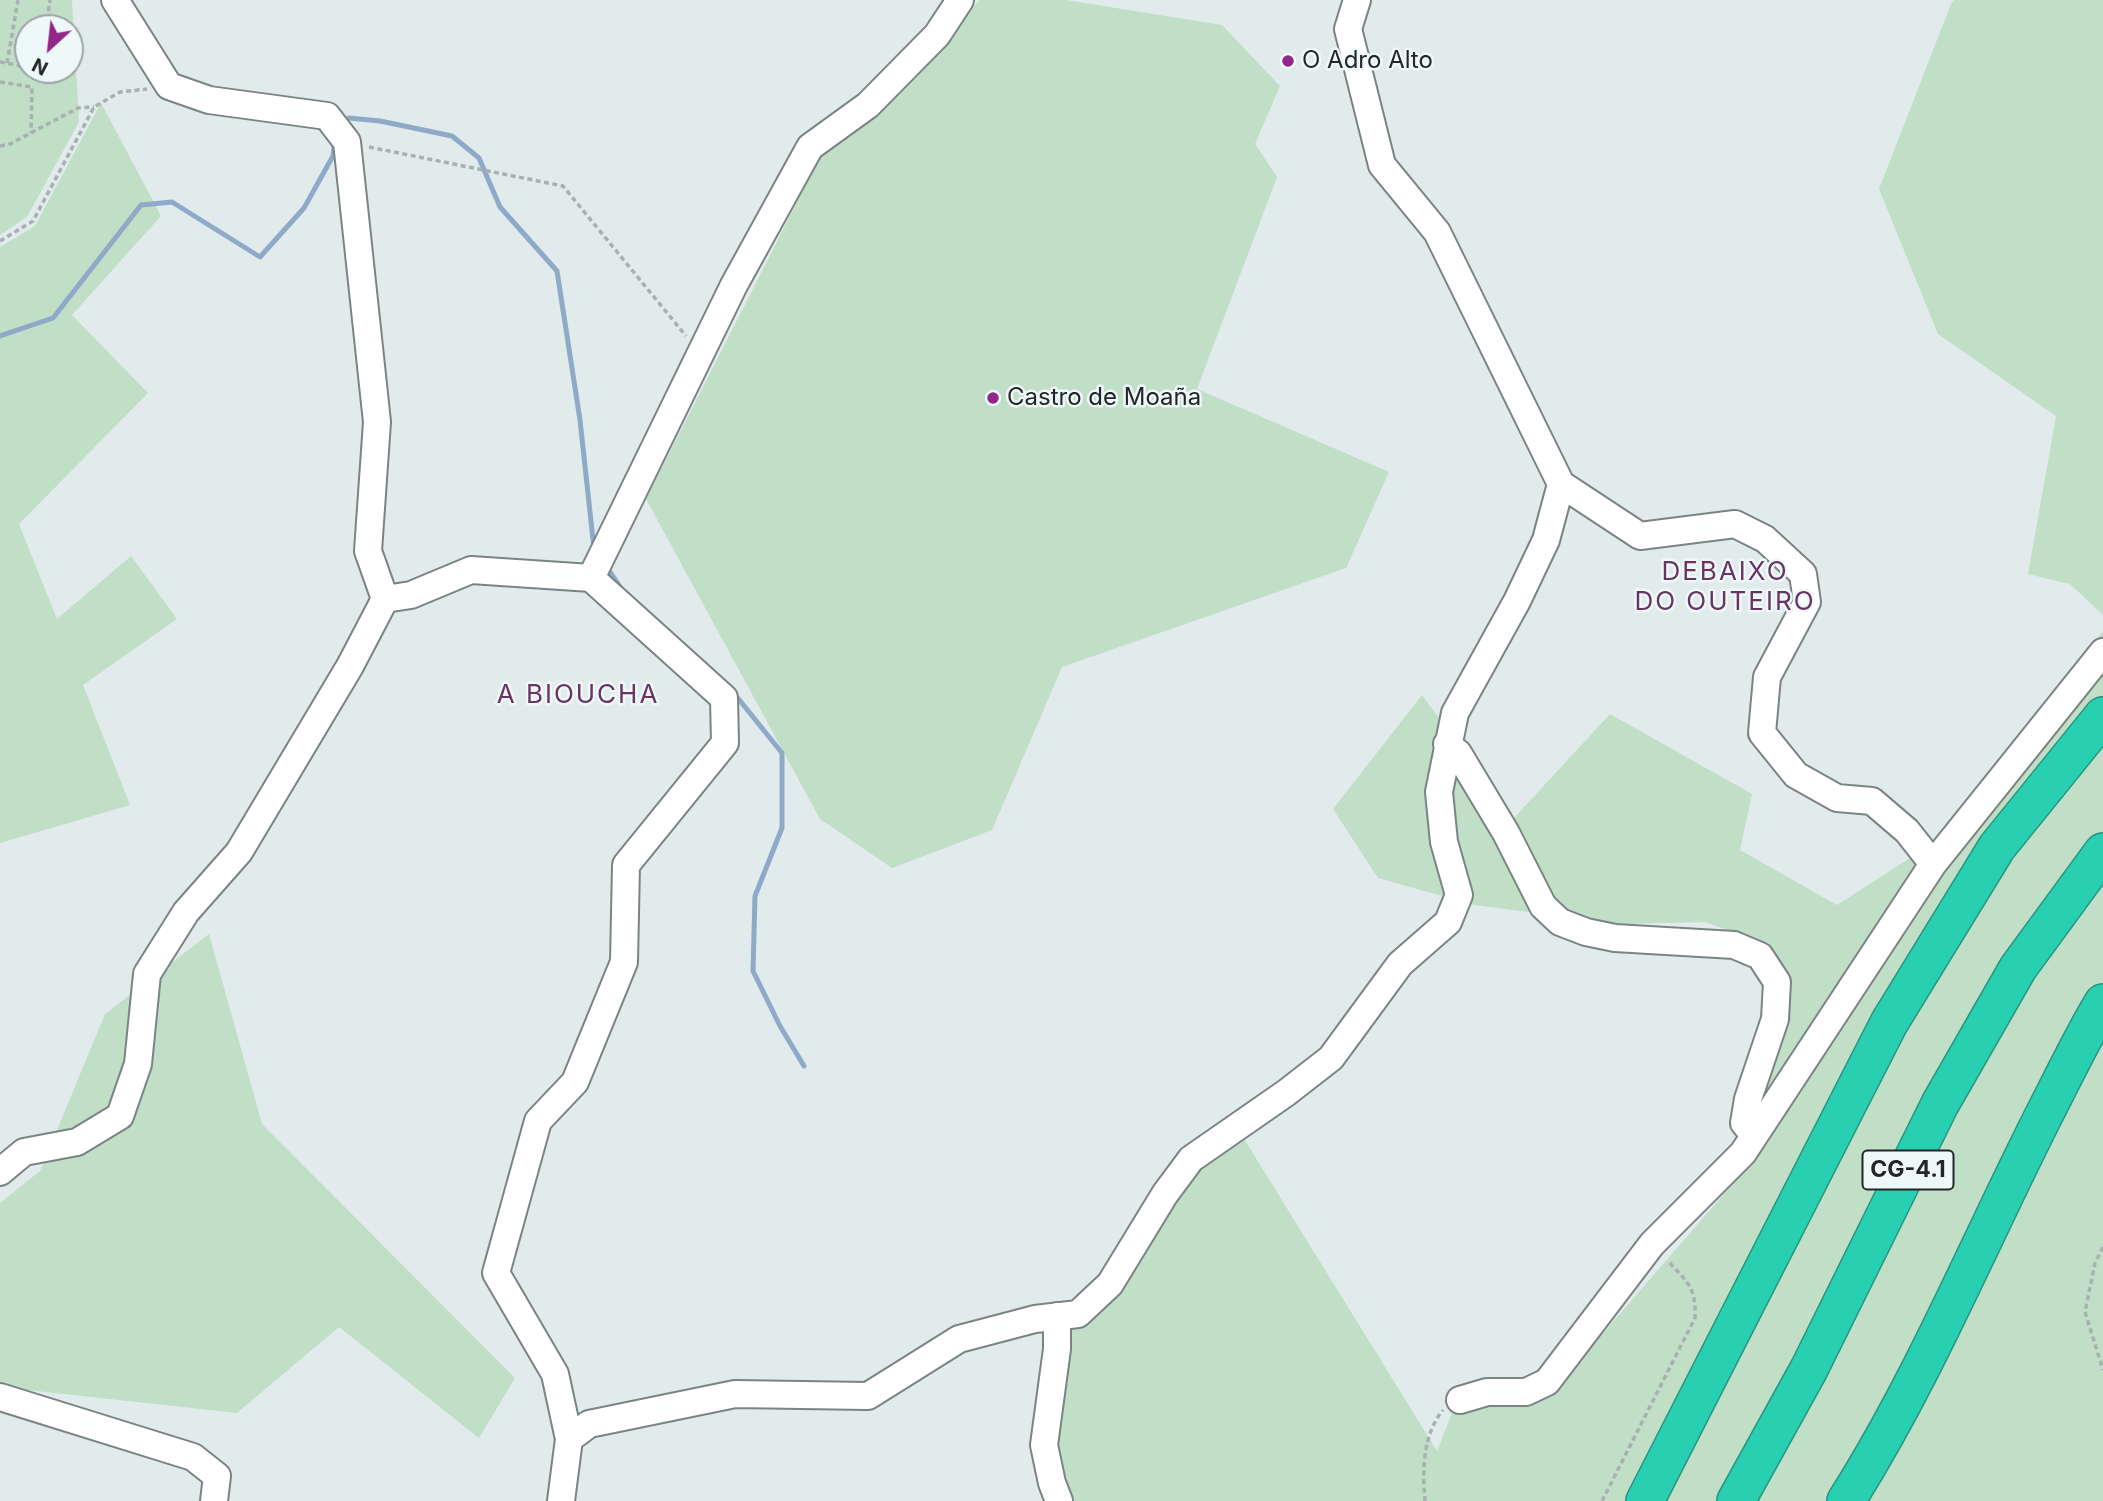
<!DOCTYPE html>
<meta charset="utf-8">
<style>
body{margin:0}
#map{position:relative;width:2103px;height:1501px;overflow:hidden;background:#e1ebec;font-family:Inter,sans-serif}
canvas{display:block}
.north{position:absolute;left:14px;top:14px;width:70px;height:70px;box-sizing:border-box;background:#eef8f9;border:2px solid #9ca4a5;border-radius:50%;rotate:207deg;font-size:19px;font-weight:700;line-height:28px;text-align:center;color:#222626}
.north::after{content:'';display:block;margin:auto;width:24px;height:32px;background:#922789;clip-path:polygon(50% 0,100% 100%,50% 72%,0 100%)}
</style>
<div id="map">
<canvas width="2103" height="1501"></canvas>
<div class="north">N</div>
</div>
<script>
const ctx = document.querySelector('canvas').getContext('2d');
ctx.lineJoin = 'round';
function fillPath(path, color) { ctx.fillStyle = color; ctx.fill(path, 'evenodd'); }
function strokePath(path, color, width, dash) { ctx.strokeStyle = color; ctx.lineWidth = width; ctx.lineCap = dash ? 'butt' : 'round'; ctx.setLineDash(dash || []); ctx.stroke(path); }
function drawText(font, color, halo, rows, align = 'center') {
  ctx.font = font + ' Inter,sans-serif'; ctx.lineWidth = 5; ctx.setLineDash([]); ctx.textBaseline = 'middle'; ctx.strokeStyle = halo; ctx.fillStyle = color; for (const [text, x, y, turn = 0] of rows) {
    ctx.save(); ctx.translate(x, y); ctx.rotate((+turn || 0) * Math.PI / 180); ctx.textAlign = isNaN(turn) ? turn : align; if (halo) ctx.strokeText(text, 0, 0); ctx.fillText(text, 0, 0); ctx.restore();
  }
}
const green = new Path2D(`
 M0,0h72l7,122 -52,95 -27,18zM28,28h42v42h-42z
 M980,0h86l156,25 58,61 -25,58 22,33 -80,212 192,83 -43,96 -284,99 -70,163 -100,38 -72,-49 -174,-320 173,-340z
 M1954,0h149v615l-33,-31 -42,-10 28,-158 -118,-82 -59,-145 72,-185z
 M101,103l60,113 -89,99 76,78 -129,131 38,95 74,-63 46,63 -94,66 47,120 -130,38v-596l35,-21z
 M2103,631v870h-1030l-14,-29 -1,-67 12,-77 51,-42 62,-107 58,-45 196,317 16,-40 99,-19 217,-250 -6,-155 3,-43 -61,-22 -82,2 -149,-19 -96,-27 -45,-69 89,-114 91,124 97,-105 142,80 -12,56 97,55 101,-65z
 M209,934l53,190 253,254 -36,60 -140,-111 -102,86 -237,-26v-184l40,-32 65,-157z`);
const stream = new Path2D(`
 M349,118l31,3 72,15 27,22 21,49 57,64 23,149 14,129
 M0,336l53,-18 88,-113 31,-3 88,55 44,-49 29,-52 1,-9
 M610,572l12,18
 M733,692l49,61v75l-27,68 -2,75 27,55 24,40`);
const path = new Path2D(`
 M46,28l4,-28
 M0,62l28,5
 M7,63l11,-63
 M0,82l32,5 -1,46
 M0,146l10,-2 68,-36 16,-1
 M369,147l194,39 123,150
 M0,241l33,-20 61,-114 26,-15 27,-3
 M2103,1247l-8,16 -10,49 18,58
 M1425,1501c-3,-30 -2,-67 18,-91
 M1602,1501l93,-183c1,-31 -7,-35 -27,-57`);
const minor = new Path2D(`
 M1357,0l-9,29 34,136 55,67 124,252 79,52 95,-12 30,15 38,35 4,28 -40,75 -5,56 34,42 41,23 35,3 35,30 26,33
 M591,578l143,-293 76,-138 58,-42 69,-70 23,-35
 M385,599l26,-4 60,-25 120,8 133,120 1,45 -99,122 -2,97 -49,120 -37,39 -42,152 59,101 14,65 -8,62
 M1447,744l11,9 48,80 37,73 17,16 26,10 29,6 119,7 26,11 17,26 -2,37 -27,80 -4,24 10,12
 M0,1172l24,-20 53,-10 43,-26 18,-52 9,-90 39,-62 53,-60 111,-186 35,-67 -17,-48 9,-129 -30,-280 -20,-26 -118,-16 -40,-14 -54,-86
 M1057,1316v33l-13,96 8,38 7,18
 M0,1397l193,60 24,19 -3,25
 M1460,1400l27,-8h39l21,-10 105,-138 91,-91 190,-289 170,-212
 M569,1439l20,-15 146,-30 133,2 91,-57 76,-20 43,-5 32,-30 55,-90 26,-35 95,-66 45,-35 69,-94 48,-42 11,-27 -15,-53 -5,-50 16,-79 62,-112 29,-61 15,-56`);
const highway = new Path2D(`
 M1645,1501l244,-478 108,-176 106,-131
 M1736,1501l73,-132 131,-265 78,-136 85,-116
 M1846,1501c79,-125 135,-263 202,-394 18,-35 35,-71 55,-104`);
const markers = [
 [1288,61,7,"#922789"],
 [993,398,7,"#922789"]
];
const shields = [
 [1908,1170,91]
];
const shieldNames = [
 ["CG-4.1",1908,1170]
];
const poiNames = [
 ["O Adro Alto",1302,61],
 ["Castro de Moaña",1007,398]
];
const neighbourhoodNames = [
 ["DEBAIXO",1725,572],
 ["DO OUTEIRO",1725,602],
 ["A BIOUCHA",578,695]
];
fillPath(green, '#c1dec6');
strokePath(stream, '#8fa9c9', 5);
strokePath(minor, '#7b8485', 30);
strokePath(highway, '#269480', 40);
strokePath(path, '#a8b0b1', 3.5, [5, 3.5]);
strokePath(minor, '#fff', 26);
strokePath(highway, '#28cfb1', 37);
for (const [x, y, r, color] of markers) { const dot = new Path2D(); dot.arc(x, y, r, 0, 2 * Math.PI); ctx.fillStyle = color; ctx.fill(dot); strokePath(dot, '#eef8f9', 2.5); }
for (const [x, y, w] of shields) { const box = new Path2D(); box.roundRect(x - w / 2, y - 19.5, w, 39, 5); ctx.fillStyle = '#eef8f9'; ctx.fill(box); strokePath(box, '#222626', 2); }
drawText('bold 23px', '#222626', null, shieldNames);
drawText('24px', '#222626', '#eef8f9', poiNames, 'left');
ctx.letterSpacing = '2px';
drawText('26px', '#693463', '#eef8f9', neighbourhoodNames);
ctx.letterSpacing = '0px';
</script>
